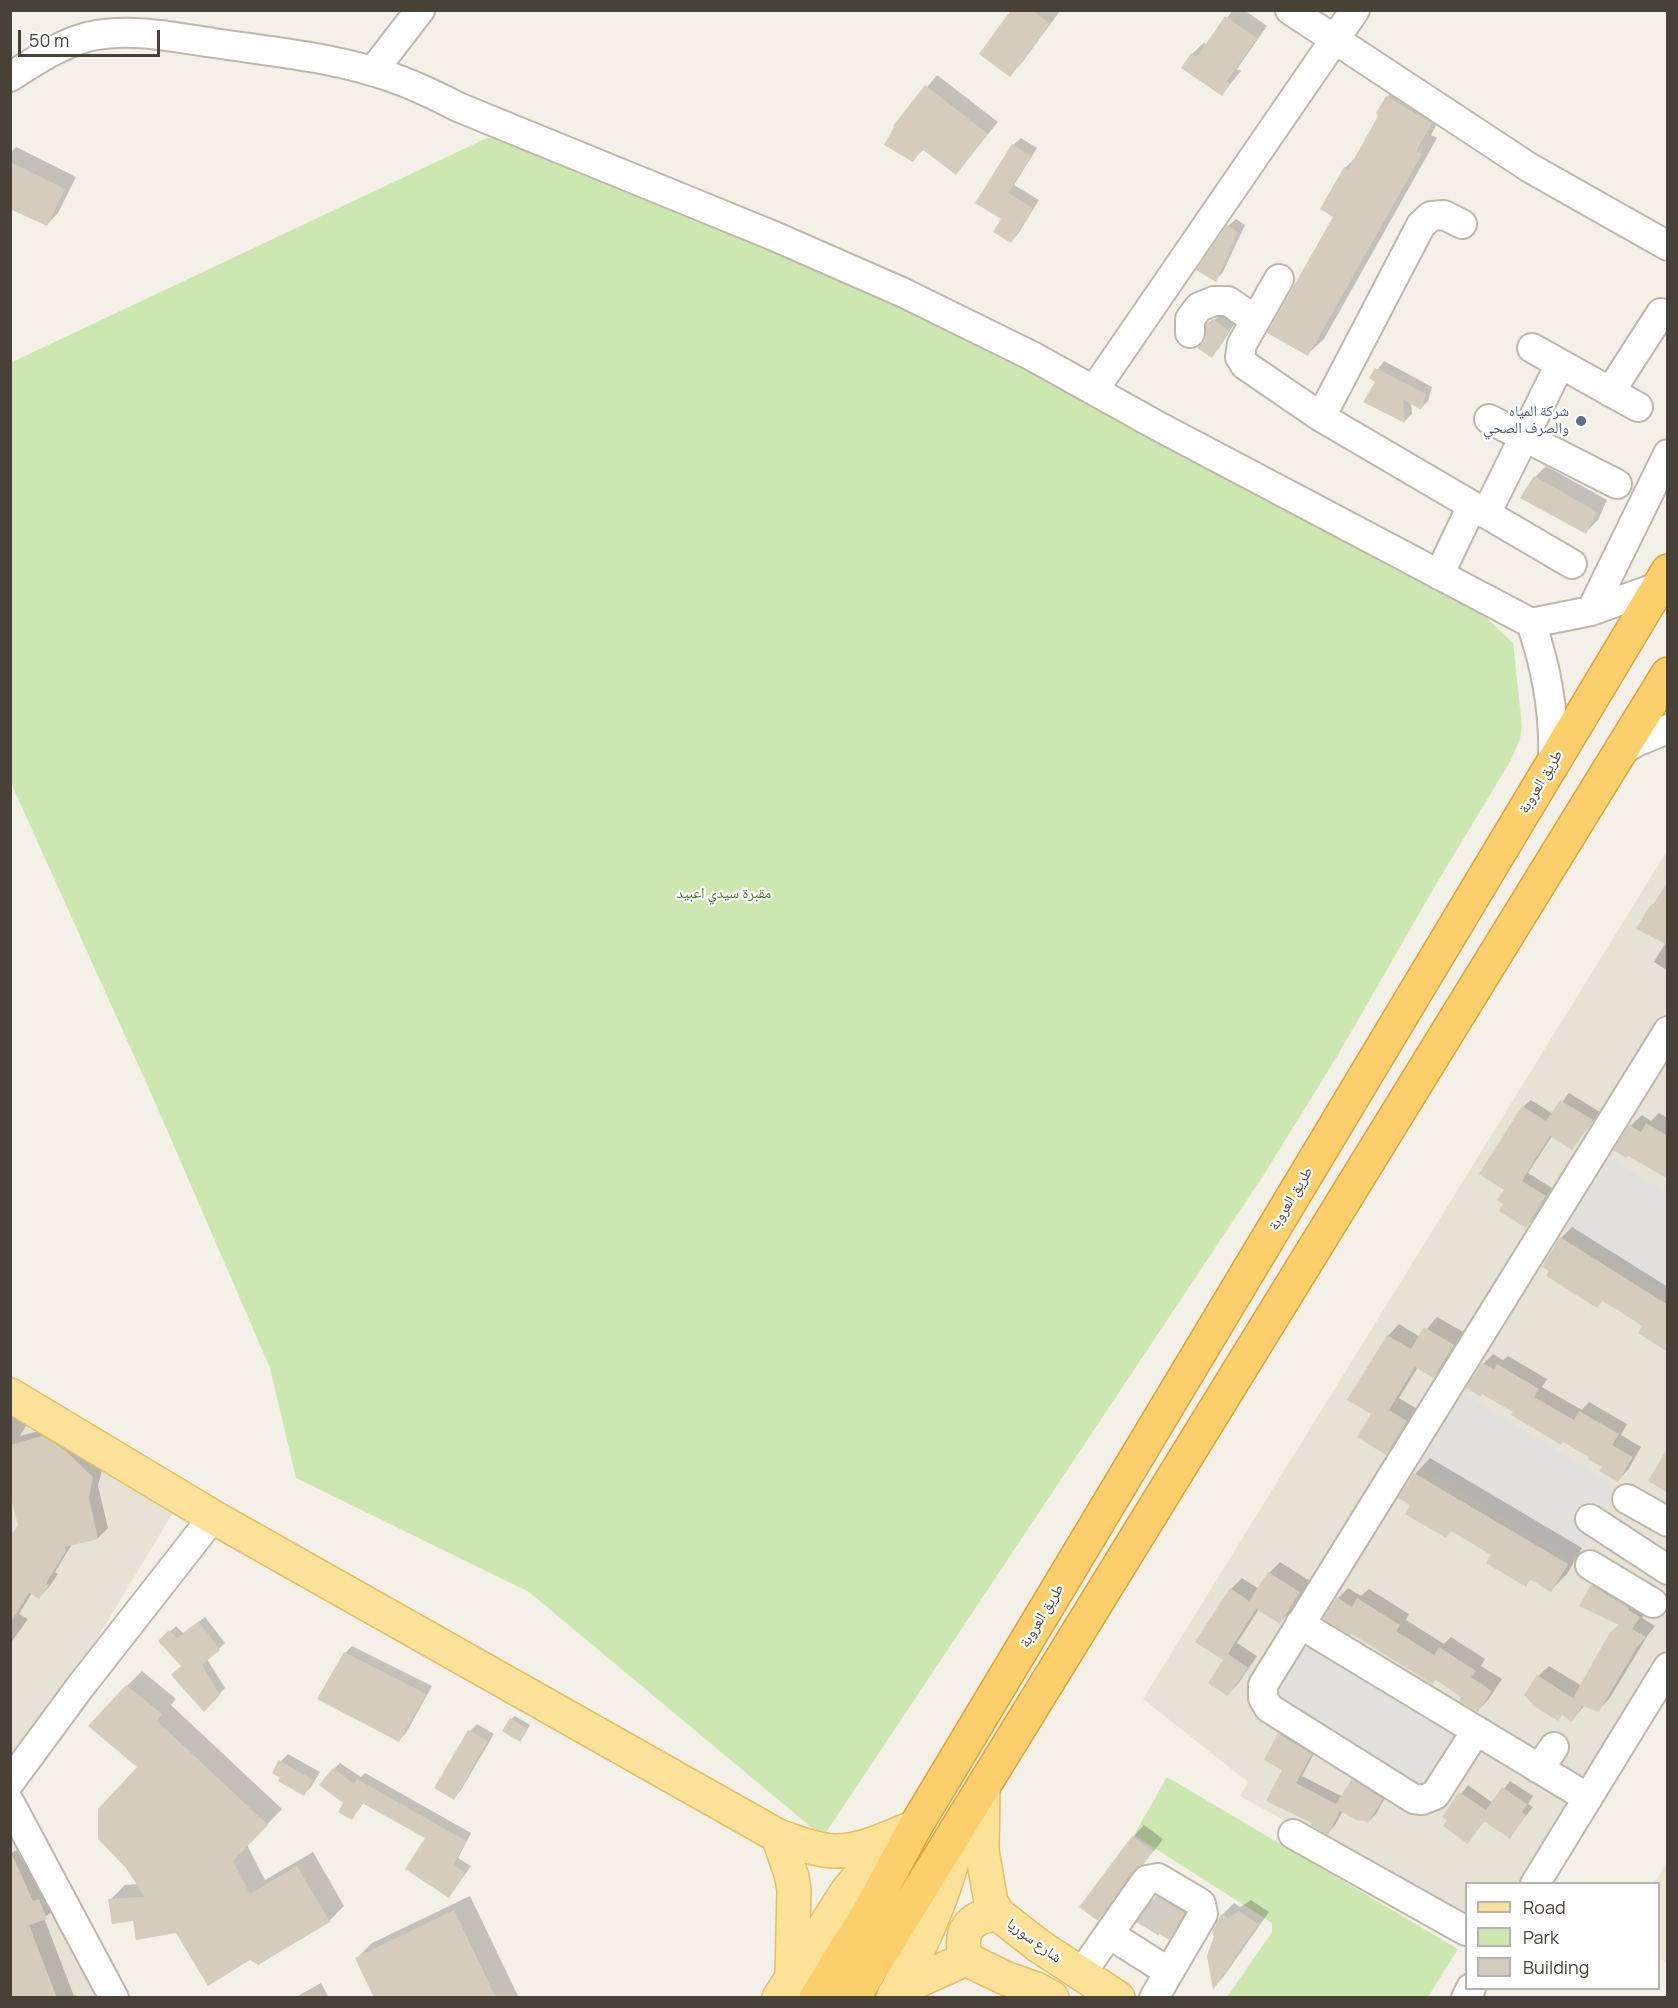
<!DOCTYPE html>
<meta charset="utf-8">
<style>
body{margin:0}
#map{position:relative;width:1678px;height:2008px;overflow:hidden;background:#f3f0e8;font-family:Manrope,sans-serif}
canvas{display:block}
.frame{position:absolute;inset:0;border:12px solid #474137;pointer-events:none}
.legend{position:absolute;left:1465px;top:1882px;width:195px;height:108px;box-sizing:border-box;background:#fff;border:2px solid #b5b3af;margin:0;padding:8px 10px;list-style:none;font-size:18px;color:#474137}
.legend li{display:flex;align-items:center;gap:12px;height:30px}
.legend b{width:30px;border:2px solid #b5b3af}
.scale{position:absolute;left:18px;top:30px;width:142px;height:27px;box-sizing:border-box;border:3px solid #474137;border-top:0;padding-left:8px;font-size:18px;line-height:21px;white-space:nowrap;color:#474137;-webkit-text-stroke:4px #fff;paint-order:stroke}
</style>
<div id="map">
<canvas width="1678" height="2008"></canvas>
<div class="frame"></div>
<ul class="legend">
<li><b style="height:8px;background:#fce298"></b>Road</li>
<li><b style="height:16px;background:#cde7b1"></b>Park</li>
<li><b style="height:16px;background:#d5ccbd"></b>Building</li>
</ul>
<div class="scale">50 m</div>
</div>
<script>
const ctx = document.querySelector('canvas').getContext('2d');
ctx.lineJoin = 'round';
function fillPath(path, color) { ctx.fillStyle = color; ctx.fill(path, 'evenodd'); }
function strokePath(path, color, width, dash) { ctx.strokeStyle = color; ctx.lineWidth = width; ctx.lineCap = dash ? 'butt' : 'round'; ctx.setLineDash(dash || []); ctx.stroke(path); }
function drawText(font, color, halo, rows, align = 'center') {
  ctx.font = font + ' Manrope,"Noto Naskh Arabic",sans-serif'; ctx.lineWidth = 4.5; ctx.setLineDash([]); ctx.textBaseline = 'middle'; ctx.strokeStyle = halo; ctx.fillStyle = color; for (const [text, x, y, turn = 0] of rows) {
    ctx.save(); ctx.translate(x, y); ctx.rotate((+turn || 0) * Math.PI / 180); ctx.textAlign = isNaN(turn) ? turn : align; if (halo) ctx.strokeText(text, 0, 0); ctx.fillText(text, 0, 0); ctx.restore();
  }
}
const residential = new Path2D(`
 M1667,851v816l-132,216 -69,1v37l-226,-125 8,-14 -105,-83z
 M11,1405l169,96 -169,280z
 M11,1788l107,209h-107z`);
const education = new Path2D(`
 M1667,1862v101l-8,-5 -1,-74 -4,-1z`);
const green = new Path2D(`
 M487,138h26l354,149 595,308 51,48 9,83 -2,13 -9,21 -76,126 -96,167 -74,120 -442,664 -294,-245 -233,-114 -26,-110 -116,-268 -143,-317 -1,-420z
 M1167,1777l291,172 -30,48h-201l45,-65v-9l-138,-88z`);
const parking = new Path2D(`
 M1599,1151l68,43v99l-112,-72z
 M1455,1388l163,100 -47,72 -162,-100z
 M1298,1613l190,114 -59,90 -176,-104 -4,-16z`);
const shadow = new Path2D(`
 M1013,10l47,1 -39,53 -12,11z
 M1233,10h11l23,16 -30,43 4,2 -19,23 -30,-40 12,-11 3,2z
 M937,75l61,47 -42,51 -32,-24 -11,11 -18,-34z
 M1403,81l43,26 -15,28 6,3 -113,201 -16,15 37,-186 13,-13 22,-39 7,-19z
 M1021,138l16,10 -23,37 25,15 -21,34 -7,7 -8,-22 10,-74z
 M16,147l60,30 -18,36 -11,12 -37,-18v-54z
 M1236,219l9,6 -22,47 -7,8 12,-54z
 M1222,313l13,10 -16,25 -7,8 -6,-15 2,-16z
 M1384,361l48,26 -4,14 -7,7 -10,-6 1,12 -7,7 -28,-40 -6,-3z
 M1546,466l61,34 -9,20 -12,12 -51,-55z
 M1668,884v87l-14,-9 12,-20 -14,-37 7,-6z
 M1569,1093l31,19 -28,36 -20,-12 -24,37 24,15 -19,31 -7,7 -21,-23 1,-14 17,-82 8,-7 22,14z
 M1659,1113l9,5v60l-38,-52 12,-11 9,6z
 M1572,1227l96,60v63l-24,-25 -41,-25 -6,6 -36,-68z
 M1437,1317l28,16 -20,32 -12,12 -15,-10 -19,31 18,11 -19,32 -12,12 -13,-39 15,-78 11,-12 21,13z
 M1493,1354l10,6 5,-4 39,23 -5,8 40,23 7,-8 38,22 -6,11 20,12 -13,23 -10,10 -27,-23 -76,-46 -32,-47z
 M10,1400l23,14 -13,22 33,-9 50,39 -5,20 10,42 -10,10 -26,6 -17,28 3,2 -9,13 -10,10 -7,-4 -13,21 9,5 -18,25v-105l9,-14 -9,-43z
 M1430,1458l152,90 -15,26 -16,16 -19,-12 -6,7 -33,-31 -41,-24 -6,6 -34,-32 3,-30z
 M1280,1562l30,19 -19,30 -11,11 -21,-13 -22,34 20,13 -19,28 -10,10 -3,-34 6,-71 11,-11 17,11 10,-16z
 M1603,1575l46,31 -7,12 13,8 -7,9 -39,64 -11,11 -13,-5 -13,15 -34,-44 11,-10 33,20 29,-53 9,-9 -27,-38z
 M1348,1588l13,8 8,-7 40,25 -3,6 38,24 7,-7 34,22 -4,7 21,13 -14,21 -10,10 -15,-14 -125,-98z
 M205,1617l20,26 -18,16 18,29 -21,22 -21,-45 -23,-24 16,-15 7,7z
 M352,1646l80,40 -26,47 -7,7 -54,-87z
 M142,1671l34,28 -5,6 111,104 -35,36 18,35 48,-28 31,54 -15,15 -195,-2 -24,-19 15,-15 13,-1 1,-117 -12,-81z
 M515,1716l15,9 -7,12 -12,-18z
 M477,1724l17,10 -33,56 -7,8 16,-67z
 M1287,1727l31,19 -16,30 41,21 10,-17 7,-7 29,18 -13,23 -8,8 -25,-11 -8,14 -7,8 -14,-11 -30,-53 -4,-35z
 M288,1754l32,18 -9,15 -7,7 -23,-33z
 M340,1763l21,14 4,-4 106,60 -13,25 13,8 -22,31 -22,-59 -63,-36 -12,17 -18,-50z
 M1510,1781l23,15 -5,8 5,3 -24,30 -24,-17 -17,22 -24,-26 24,-31 25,18z
 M1144,1825l19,14 -8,11 -18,17 -28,41 -11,11 35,-82z
 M27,1846l32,59 -15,13 30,78 2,-1 1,3h-67v-145z
 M1164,1889l27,16 -15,25 -7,8 -12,-41z
 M470,1896l49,102h-144l-19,-39 16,-16z
 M1251,1900l18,12 -45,64 -10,11 8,-72 12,-12 6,4z
 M321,1983l8,15h-35z`);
const building = new Path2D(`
 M1011,10h21l18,14 -40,53 -31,-23z
 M1225,16l32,22 -30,43 3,3 -8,12 -41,-28 10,-15 6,4z
 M925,85l63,49 -32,41 -34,-26 -9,13 -29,-17 10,-18 -1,-1z
 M1386,96l46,27 -16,28 6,3 -114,202 -41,-23 66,-116 -13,-8 24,-42 4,3 30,-54 -2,-3z
 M1012,144l19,12 -23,37 25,15 -22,35 -18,-11 8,-13 -26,-16z
 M10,162l55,27 -18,37 -37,-17z
 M1227,225l11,7 -22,50 -20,-12z
 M1213,319l16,12 -17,27 -15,-10 8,-7 1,-17z
 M1375,368l51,26 -5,16 -18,-11 2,24 -42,-21 12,-20 -6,-4z
 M1534,476l63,36 -11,22 -66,-36z
 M1668,881v64l-32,-16 15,-25 2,1z
 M1560,1100l33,20 -21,30 -22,-14 -16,25 -12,20 24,15 -20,32 -27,-17 4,-7 -6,-4 7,-10 -25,-16 43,-68 24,15z
 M1646,1123l22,13v43l-40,-23 -2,2 -13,-8 16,-25 12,7z
 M1560,1237l108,68v47l-30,-19 4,-7 -21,-14 -19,-11 -5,7 -51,-32 3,-5 -7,-4z
 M1424,1327l30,18 -21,33 -18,-11 -26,43 18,11 -21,34 -29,-18 14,-23 -24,-14 40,-65 24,14z
 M1482,1363l12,6 3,-5 42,25 -5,8 40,23 5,-9 40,23 -7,11 21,12 -15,25 -19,-11 3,-4 -14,-8 1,-2 -26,-15 -2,3 -50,-30 2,-3 -31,-18 -1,3 -15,-9z
 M42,1436l22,13 29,28 -4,21 9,41 -33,8 1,4 -20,32 3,2 -10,14 -10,-6 -19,31v-87l8,-12 -8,-31v-49z
 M1668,1447v46l-20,-12z
 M1414,1473l154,91 -17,28 -21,-13 -4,8 -40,-24 5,-8 -40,-24 -5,7 -41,-24 5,-9 -12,-7z
 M1268,1572l32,20 -20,32 -24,-15 -28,45 20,14 -20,28 -20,-13 15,-23 -28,-18 35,-54 19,13z
 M1591,1585l38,23 -1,2 12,7 -8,12 14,8 -9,10 -38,65 -17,-6 -10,16 -10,-7 -4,6 -24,-15 -10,-11 13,-20 36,23 37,-66 9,-7 -40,-19z
 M1337,1597l15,10 5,-9 43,27 -4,6 38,24 5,-8 37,24 -5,6 21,14 -14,21 -19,-11 2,-4 -25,-17 -4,4 -80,-50 -1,2 -28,-17z
 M199,1622l21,28 -18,15 18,30 -16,17 -33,-37 10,-9 -23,-25 11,-11 8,8z
 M344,1652l82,42 -27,48 -82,-43z
 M126,1685l36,29 -5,7 111,104 -35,36 17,33 47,-28 33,56 -72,43 -8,-5 -42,26 -32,-53 -40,7 -3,-19 -21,3 -4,-25 37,-2 -19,-29 -28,-29v-30l39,-42 -49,-41z
 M510,1718l18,11 -8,13 -18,-11z
 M468,1730l20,11 -34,59 -20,-12z
 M1278,1733l34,21 -16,29 40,21 16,-25 31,20 -15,24 -6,-3 -4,1 -18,-10 -12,24 -17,-10 1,-2 -46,-22 16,-31 -18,-10z
 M279,1760l34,20 -9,16 -26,-15 2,-3 -8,-5z
 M333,1768l21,16 3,-5 109,62 -13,24 12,8 -16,25 -44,-29 20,-31 -63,-35 -10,17 -14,-8 5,-9 -24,-18z
 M1502,1787l25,17 -5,8 4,3 -16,24 -26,-18 -16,23 -25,-18 4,-6 -5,-3 17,-25 27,18z
 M1132,1836l21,15 -9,13 -14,11 -32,46 -19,-14z
 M10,1850l23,51 6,-2 8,20 -18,6 28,73h-47z
 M1156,1896l29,17 -16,27 -30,-20z
 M454,1910l42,88h-122l-19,-40z
 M1239,1911l19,13 -45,66 -6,-34 7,-20 -2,-4 9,-18 7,4z`);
const minorTunnel = new Path2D(`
 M1142,1909l39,24`);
const minor = new Path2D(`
 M1290,10l240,158 138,78
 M373,71l47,-61
 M10,77c25,-16 49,-32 77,-40 41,-10 86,0 127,6 53,8 108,13 161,29 29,8 56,21 83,35l316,129 130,57 128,63 124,69 375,198 60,-12 67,-24
 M1279,279l-37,65 -2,13 5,8 76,52 251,147
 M1190,333v-14l9,-12 15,-6h14l27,19
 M1532,348l106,59
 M1094,390l261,-380
 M1610,392l51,-79
 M1321,417l100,-192 10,-9 13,-1 18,9
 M1489,419l128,65
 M1486,514l74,-150
 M1439,575l33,-69
 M1591,611l77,-157
 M1531,623c16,46 24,91 22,140
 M1621,751l15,-9 32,-13
 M1627,1499l41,23
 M1590,1519l78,51
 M1590,1565l63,38
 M1300,1624l288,174
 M1476,1731l-41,64 -13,5 -8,-1 -145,-91 -6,-10v-13l405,-654
 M1539,1769l15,-22
 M10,1782l70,-95 133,-170
 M10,1803l104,195
 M1293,1834l173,97
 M1535,1884l133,-217
 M1109,1934l60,38
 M1081,1974l62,-89 4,-5 11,-2 39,23 4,3 2,10 -49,84
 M1466,1998l5,-10`);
const major = new Path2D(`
 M10,1395l203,122 565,319c18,6 36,14 55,15 29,1 56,-14 82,-24
 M983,1788l-1,63 9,51 7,12 41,32 79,52
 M778,1836l14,41 2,13 -2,86
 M966,1959c-8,-27 3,-43 32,-45
 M894,1995l23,-14 49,-22 39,19 31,11 16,9
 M779,1998l69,-108 19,-22 31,-26
 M893,1998c30,-54 54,-107 67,-168`);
const highway = new Path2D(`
 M816,1998l55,-89 44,-82 753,-1256
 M853,1998l815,-1324`);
const markers = [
 [1581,421,6,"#5c6f8a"]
];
const serviceNames = [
 ["شركة المياه",1569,412],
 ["والصرف الصحي",1569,429]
];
const streetNames = [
 ["طريق العروبة",1541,782,-59],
 ["طريق العروبة",1291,1199,-59],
 ["طريق العروبة",1042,1616,-59],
 ["شارع سوريا",1034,1941,36]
];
const parkNames = [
 ["مقبرة سيدي اعبيد",724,894]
];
fillPath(residential, '#e7e2d6');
fillPath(education, '#ece6d2');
fillPath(green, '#cde7b1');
fillPath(parking, '#e2e0dc');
fillPath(shadow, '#0003');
fillPath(building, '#d5ccbd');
strokePath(minorTunnel, '#d1cdc5', 28, [28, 14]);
strokePath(minor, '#bfb8aa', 32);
strokePath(major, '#e1c068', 36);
strokePath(highway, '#daa43b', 36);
strokePath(minor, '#fff', 28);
strokePath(major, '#fce298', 33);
strokePath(highway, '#fbcf6b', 33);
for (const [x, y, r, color] of markers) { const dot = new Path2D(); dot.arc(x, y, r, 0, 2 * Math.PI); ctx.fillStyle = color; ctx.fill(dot); strokePath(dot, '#fff', 2); }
drawText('15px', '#4e5e75', '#fff', serviceNames, 'right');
drawText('15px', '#474137', '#fff', streetNames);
drawText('15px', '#46782b', '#fff', parkNames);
</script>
